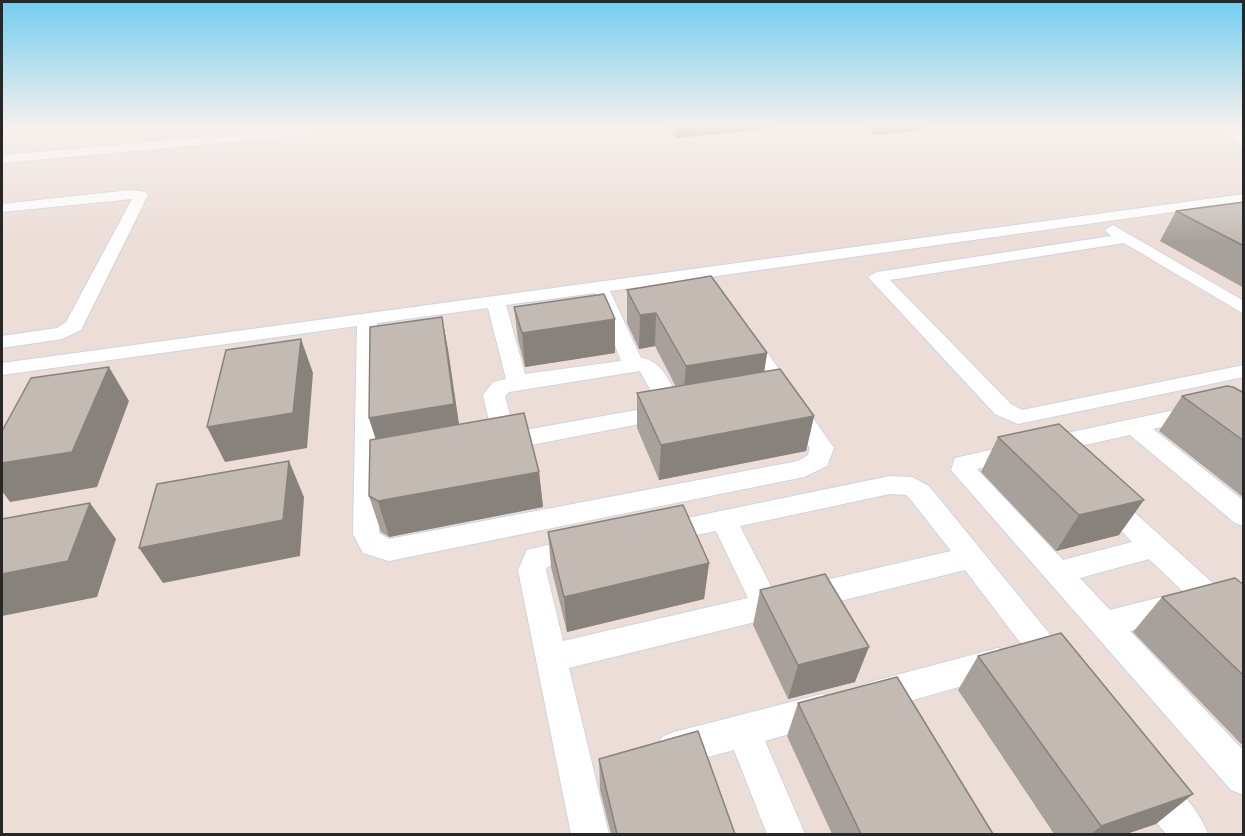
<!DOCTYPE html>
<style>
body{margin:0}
#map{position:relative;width:1245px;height:836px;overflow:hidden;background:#ecded7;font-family:"Nunito Sans",sans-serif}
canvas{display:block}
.frame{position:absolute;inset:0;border:3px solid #272727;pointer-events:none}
</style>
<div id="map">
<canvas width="1245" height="836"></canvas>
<div class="frame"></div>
</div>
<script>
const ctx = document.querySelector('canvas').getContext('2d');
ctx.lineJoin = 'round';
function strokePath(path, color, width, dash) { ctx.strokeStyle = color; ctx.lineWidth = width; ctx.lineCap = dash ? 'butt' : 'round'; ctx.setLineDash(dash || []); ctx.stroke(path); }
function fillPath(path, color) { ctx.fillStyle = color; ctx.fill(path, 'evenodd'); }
const street = new Path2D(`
 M323,126h49l-6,4 -364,33v-8z
 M130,190l16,2 2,3 -67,135 -19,9 -60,9v-12l55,-8 9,-6 66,-123 -130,13v-8z
 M1244,194v8l-634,89 31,67c24,2 33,34 43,53l-3,5 -176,34 -11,-2 -4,-6 3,-4 -10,-43 10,-13 13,-3 -18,-71 -111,15 2,210 10,6 409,-78 10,-6 2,-7 -72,-109 10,-6 7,2 79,113 -7,18 -23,11 -415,84 -26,-8 -10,-19 4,-208 -355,49v-12zM595,293l26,68 -96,13 -19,-69zM640,371l19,35 -145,26 -9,-36 4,-4z
 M1113,225l131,76v13l-120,-71 -234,37 121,124 11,6 222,-45v12l-226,47 -23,-10 -127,-137 9,-5 234,-36 -6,-6z
 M1203,404l23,5 18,12v20c-16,-5 -25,-20 -41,-23l-50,11 91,72v25l-9,-3 -105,-88 -82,18 -8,-2 -4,-6 4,-6 8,-2z
 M1016,444l8,2 4,6 -4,6 -47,11 86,91 69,-18 -39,-40 4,-7 9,-2 9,2 129,116v32l-11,-4 -84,-80 -69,19 30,32 67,-17 10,3 5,9 -5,9 -57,17 114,120v44l-13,-5 -280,-320 4,-12z
 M890,476l22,1 17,9 137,168 5,10 -5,10 -11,4 -11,-4 -79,-104 -396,98 40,166h-38l-53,-264 9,-20 53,-13 10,3 4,8 -4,8 -43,11 -1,3 17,71 185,-43 -32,-67 -54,11 -9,-3 -4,-7 4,-7zM890,494l16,1 5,5 40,51 -177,41 -34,-66z
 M998,648l11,4 5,10 -5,10 -11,4 -124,35 -11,-4 -5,-11 5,-11 11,-4z
 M822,694l12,5 5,11 -5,11 -69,20 40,93h-38l-33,-84 -60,16 -12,-5 -5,-12 5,-12 12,-5z
 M1153,771c22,9 47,41 55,63h-42l-26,-32 -5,-13 5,-13z`);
const secondary = new Path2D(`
 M1213,126h20l11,8v13z`);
const wall = new Path2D(`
 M665,126h113v2l-102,10z
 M861,126h65l-1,4 -51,5z
 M1244,202v86l-84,-47 16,-30z
 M627,290l140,63 -3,18 50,45 -8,35 -147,29 -22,-52v-35l39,-6 -21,-41 -16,3 -12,-26z
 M514,307l101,12v34l-90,14 -7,-27z
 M442,317l6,33 11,74 80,48 4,35 -154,30 -8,-5 -12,-36 7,-57 -7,-21z
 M1244,393v105l-85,-67 23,-35z
 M998,437l121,98 -63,16 -75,-79z
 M548,532l161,31 -5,36 -137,33 -16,-65z
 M1244,585v162l-111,-115 29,-35z
 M760,590l95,92 -67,17 -35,-74z
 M978,656l178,168 -30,10h-72l-96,-144z
 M798,703l195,131h-161l-45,-98z
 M599,759l136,75h-124l-11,-44z`);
const shadedWall = new Path2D(`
 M676,126h102v2l-102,10z
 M876,126h50l-1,4 -51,5z
 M656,313l-1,33 -16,3 1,-34z
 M442,317l6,33 13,89 -81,14 -11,-35z
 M615,319v34l-90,14 -3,-34z
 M301,339l12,34 -6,75 -82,14 -18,-35z
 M767,353l-5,34 -79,13 3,-34z
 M109,367l20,34 -32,86 -87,15 -8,-11v-28z
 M814,416l-8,35 -147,29 2,-35z
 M289,461l15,36 -4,59 -137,27 -24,-35z
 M539,472l4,35 -154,30 -11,-36z
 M1144,500l-25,35 -63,16 23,-36z
 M90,503l26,36 -19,58 -95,19v-42z
 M709,563l-5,36 -137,33 -3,-35z
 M869,647l-14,35 -67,17 10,-34z
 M1193,794l-37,30 -30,10h-35l10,-8z`);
const building = new Path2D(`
 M1244,202v44l-68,-35z
 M711,276l56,77 -81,13 -30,-53 -16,2 -13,-25z
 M604,294l11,25 -93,14 -8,-26z
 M442,317l12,87 -85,14 1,-91z
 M301,339l-8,74 -86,14 19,-77z
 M109,367l-37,85 -70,11v-32l29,-53z
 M780,369l34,47 -153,29 -24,-52z
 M1227,386l6,1 11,6v48l-62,-45z
 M524,413l15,59 -161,29 -9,-5 1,-56z
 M1059,424l85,76 -65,15 -81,-78z
 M289,461l-6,59 -144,28 18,-64z
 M90,503l-22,58 -66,13v-55z
 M683,505l26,58 -145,34 -16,-65z
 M825,574l44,73 -71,18 -38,-75z
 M1235,578l9,7v91l-82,-79z
 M1061,633l132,161 -92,32 -123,-170z
 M897,677l96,157h-132l-63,-131z
 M698,731l37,103h-118l-18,-75z`);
strokePath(street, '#ccd5e3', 2);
strokePath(secondary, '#ccd5e3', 1);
fillPath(street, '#fff');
fillPath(secondary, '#fff');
fillPath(wall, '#a8a09a');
fillPath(shadedWall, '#88827d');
fillPath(building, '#c3bab3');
strokePath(building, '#88827d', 1.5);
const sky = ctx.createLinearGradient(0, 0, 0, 243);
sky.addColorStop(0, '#71cdef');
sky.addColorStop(0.52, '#f6f0ed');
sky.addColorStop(1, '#f6f0ed00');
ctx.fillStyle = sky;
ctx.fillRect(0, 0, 1245, 243);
</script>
